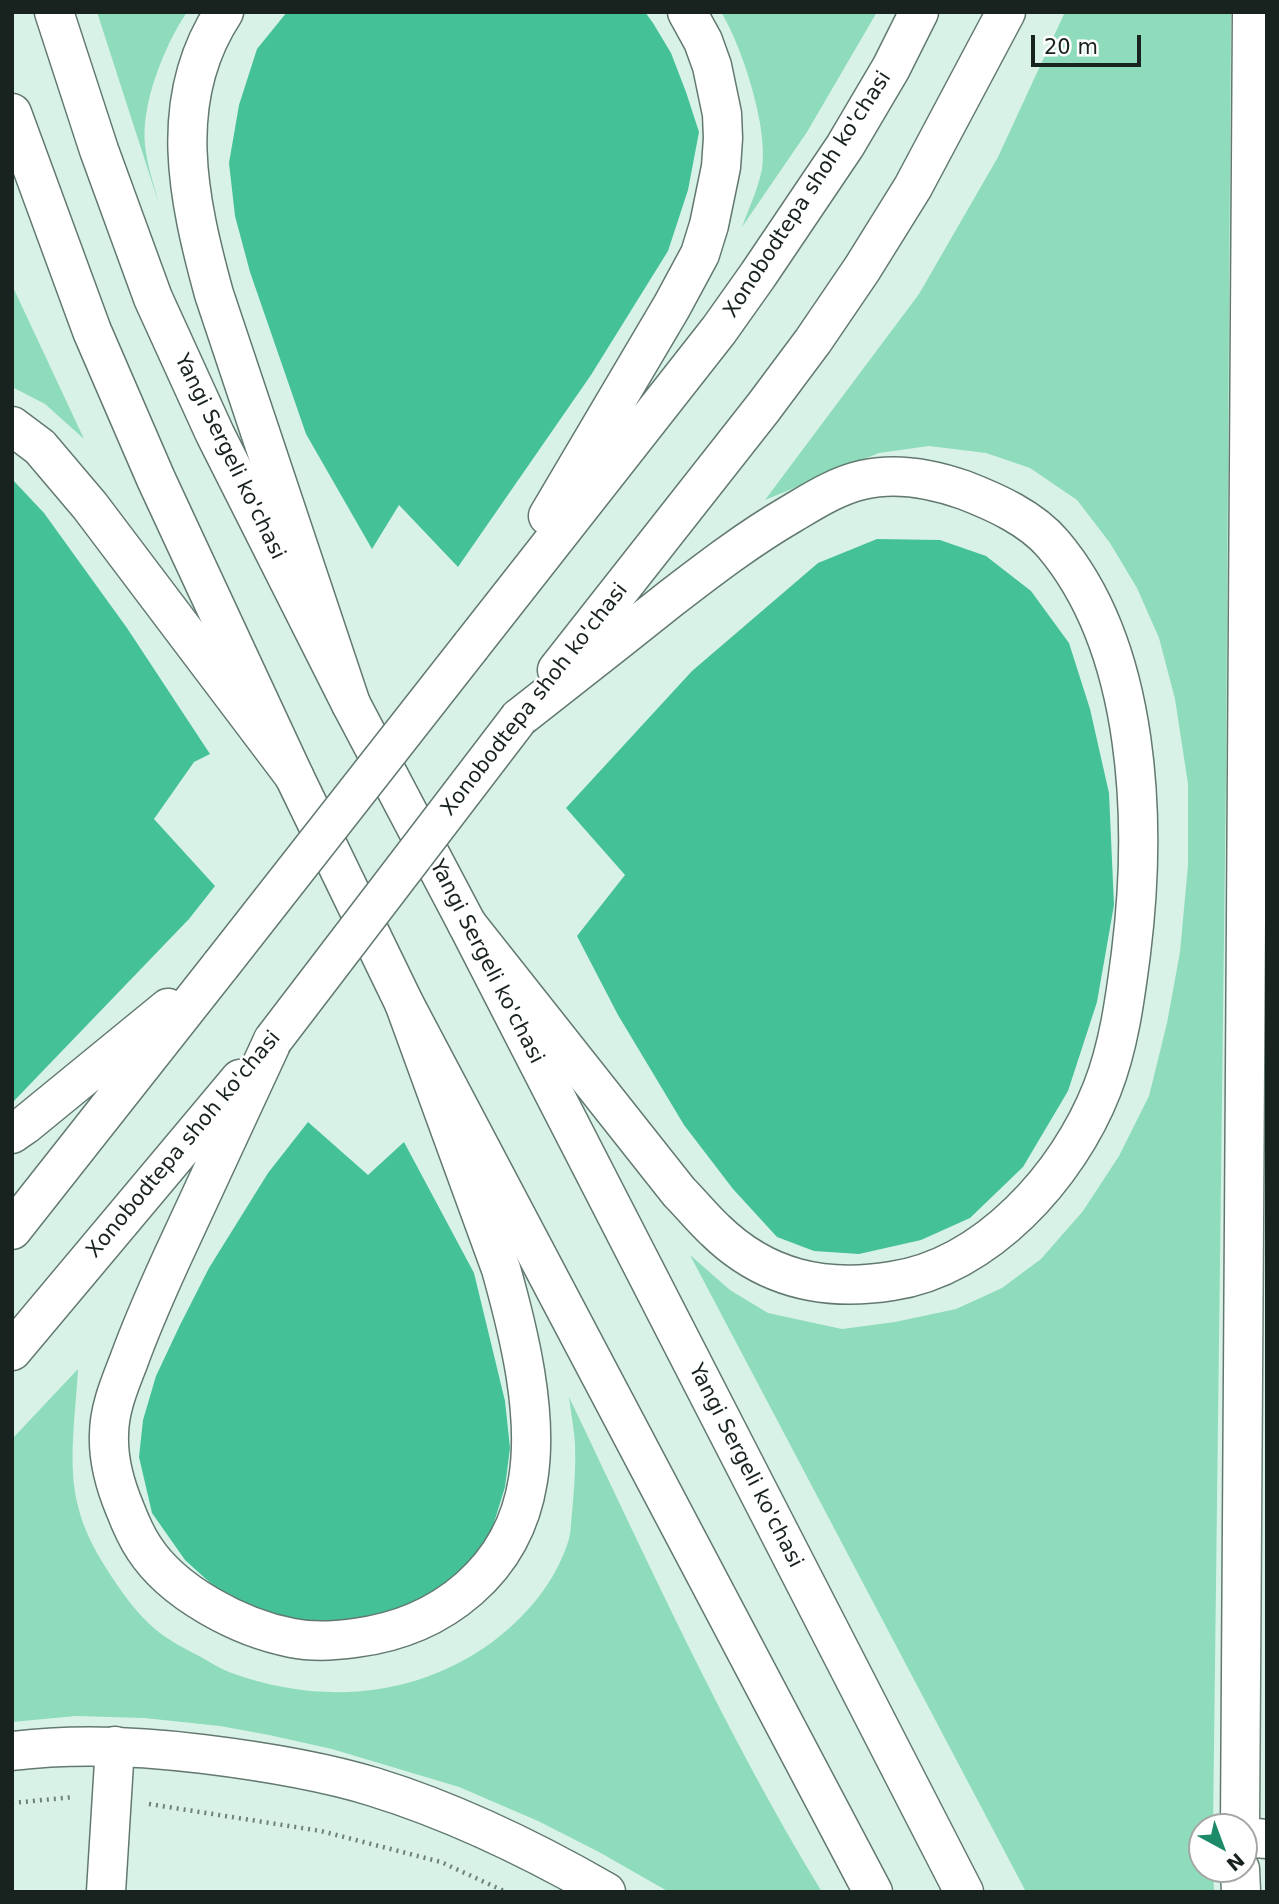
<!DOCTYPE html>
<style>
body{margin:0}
#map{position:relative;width:1279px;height:1904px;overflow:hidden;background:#d9f2e7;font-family:"DejaVu Sans",sans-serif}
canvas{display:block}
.frame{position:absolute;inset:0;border:14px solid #18221e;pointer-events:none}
.north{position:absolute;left:1188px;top:1813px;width:70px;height:70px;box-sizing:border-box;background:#fff;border:2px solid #a3a7a5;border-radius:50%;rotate:139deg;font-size:19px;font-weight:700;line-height:28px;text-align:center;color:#18221e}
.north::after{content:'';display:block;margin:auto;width:24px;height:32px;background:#1d8b6a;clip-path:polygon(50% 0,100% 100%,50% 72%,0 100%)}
.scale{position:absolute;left:1031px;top:35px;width:110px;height:32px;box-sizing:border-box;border:4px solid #18221e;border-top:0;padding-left:9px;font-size:21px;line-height:24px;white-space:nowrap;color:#18221e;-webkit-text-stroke:5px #fff;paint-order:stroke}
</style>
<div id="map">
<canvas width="1279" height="1904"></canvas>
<div class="frame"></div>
<div class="north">N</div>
<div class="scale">20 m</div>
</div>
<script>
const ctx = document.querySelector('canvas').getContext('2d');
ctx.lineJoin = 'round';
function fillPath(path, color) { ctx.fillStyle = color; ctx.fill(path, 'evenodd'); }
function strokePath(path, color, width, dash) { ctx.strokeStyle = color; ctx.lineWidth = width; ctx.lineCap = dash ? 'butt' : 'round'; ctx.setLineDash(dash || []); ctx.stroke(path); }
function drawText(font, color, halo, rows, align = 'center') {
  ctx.font = font + ' "DejaVu Sans",sans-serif'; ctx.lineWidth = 5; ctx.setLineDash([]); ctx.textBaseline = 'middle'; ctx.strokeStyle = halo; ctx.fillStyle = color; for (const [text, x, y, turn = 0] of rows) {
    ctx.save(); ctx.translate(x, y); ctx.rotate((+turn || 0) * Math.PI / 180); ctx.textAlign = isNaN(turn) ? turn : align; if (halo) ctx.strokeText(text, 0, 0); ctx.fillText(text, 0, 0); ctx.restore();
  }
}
const green = new Path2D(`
 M97,12h90c-23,34 -46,92 -42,133 2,20 9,40 14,59z
 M721,12h156l-70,120 -65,95c7,-19 16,-38 20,-58 7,-40 -20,-123 -41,-157z
 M1065,12h166l-5,763 -13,1052h-11v42h11l1,23h-188l-336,-637 40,35 38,23 74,16 53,-7 61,-13 46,-21 39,-29 42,-48 36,-55 30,-60 18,-73 13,-71 8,-87v-81l-13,-85 -16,-61 -22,-50 -27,-45 -33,-43 -47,-32 -44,-15 -57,-7 -50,7 -114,47 154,-206 79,-137z
 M12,285l72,154 -39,-35 -33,-17z
 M78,1369c-2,42 -11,96 0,137 5,22 16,43 28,62 14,22 30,45 50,62 14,11 29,19 45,27 9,5 18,11 28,15 89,33 184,27 262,-29 35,-26 65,-61 78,-104 2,-8 2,-18 3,-26 2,-23 4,-46 3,-69 -1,-15 -4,-31 -6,-47 80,167 156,336 253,495h-153l-70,-40 -61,-31 -79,-34 -127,-38 -63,-14 -49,-9 -76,-8 -68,-2 -64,6v-283z`);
const forest = new Path2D(`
 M287,12h358l8,11 18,30 15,39 13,40 -11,58 -20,61 -77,124 -133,192 -59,-62 -27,44 -66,-115 -56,-162 -15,-56 -6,-53 10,-58 18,-56z
 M12,479l32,34 83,115 83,126 -16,8 -40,57 61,67 -26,33 -177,184z
 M877,539l63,1 46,16 45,35 38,52 21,66 19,84 5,112 -17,97 -29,89 -45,76 -53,51 -49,22 -62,14 -45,-3 -37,-14 -44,-48 -49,-64 -66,-110 -41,-79 48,-61 -59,-67 126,-137 126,-108z
 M308,1122l60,53 36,-33 70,131 31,128 5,47 -5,39 -13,42 -21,32 -35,34 -44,18 -70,10 -40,-3 -34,-12 -31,-19 -32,-29 -33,-47 -13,-56 4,-37 13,-44 24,-51 29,-57 59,-95z`);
const path = new Path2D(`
 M12,1803l62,-6
 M149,1804l172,27 120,31 65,30`);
const minor = new Path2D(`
 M1244,1837l23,2
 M106,1892l9,-146`);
const major = new Path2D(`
 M54,12l45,138 54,148 62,136 136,270 116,220 497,968
 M12,113l80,218 64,148 138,297 110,227 469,889`);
const highway = new Path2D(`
 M224,12c-58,88 -36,187 -10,282l137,410
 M12,426l28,21 50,59 204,270
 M548,516l124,-210 28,-52 9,-29 12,-58 2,-29 -1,-24 -10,-48 -9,-25 -16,-29
 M471,646l248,-316 39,-55 87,-129 46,-78 28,-56
 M557,670l206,-262 50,-67 49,-72 51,-82 93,-175
 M467,924l212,268c12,12 23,26 36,38 50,49 109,62 177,51 94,-14 176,-105 210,-192 17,-43 23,-90 29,-136 16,-129 11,-304 -78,-409 -22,-26 -58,-42 -89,-54 -31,-11 -69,-18 -102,-10 -26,6 -49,21 -71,34 -43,25 -82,55 -121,85 -50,40 -101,80 -151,119
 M273,1040c-34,73 -67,145 -101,218 -16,35 -31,69 -44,105 -9,23 -19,47 -19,72 -1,26 6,50 16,74 5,13 11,27 19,39 29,45 96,80 148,90 20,4 42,3 63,0 87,-11 159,-68 173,-158 11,-66 -9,-147 -27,-211l-97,-266
 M12,1134l13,-9 143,-117
 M12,1230l209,-265
 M12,1351l228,-272
 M12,1751c64,-8 127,-5 191,3 57,7 116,16 171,33 81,25 159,63 232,105
 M1240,1827l12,-1815
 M1240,1869l1,23`);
const highwayBridge = new Path2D(`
 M221,965l250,-319
 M273,1040l246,-322`);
const streetNames = [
 ["Xonobodtepa shoh ko'chasi",808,195,-57],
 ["Yangi Sergeli ko'chasi",229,457,64],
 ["Xonobodtepa shoh ko'chasi",535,700,-52],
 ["Yangi Sergeli ko'chasi",486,962,63],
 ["Xonobodtepa shoh ko'chasi",184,1145,-50],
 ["Yangi Sergeli ko'chasi",745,1466,63]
];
fillPath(green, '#8fdcbd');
fillPath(forest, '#45c198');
strokePath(minor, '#62796f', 41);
strokePath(major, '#62796f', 41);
strokePath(highway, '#62796f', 41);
strokePath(path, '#6f8079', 4.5, [2, 5]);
strokePath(minor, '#fff', 38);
strokePath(major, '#fff', 38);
strokePath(highway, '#fff', 38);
strokePath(highwayBridge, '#62796f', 41, []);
strokePath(highwayBridge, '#fff', 38);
drawText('21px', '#18221e', '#fff', streetNames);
</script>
